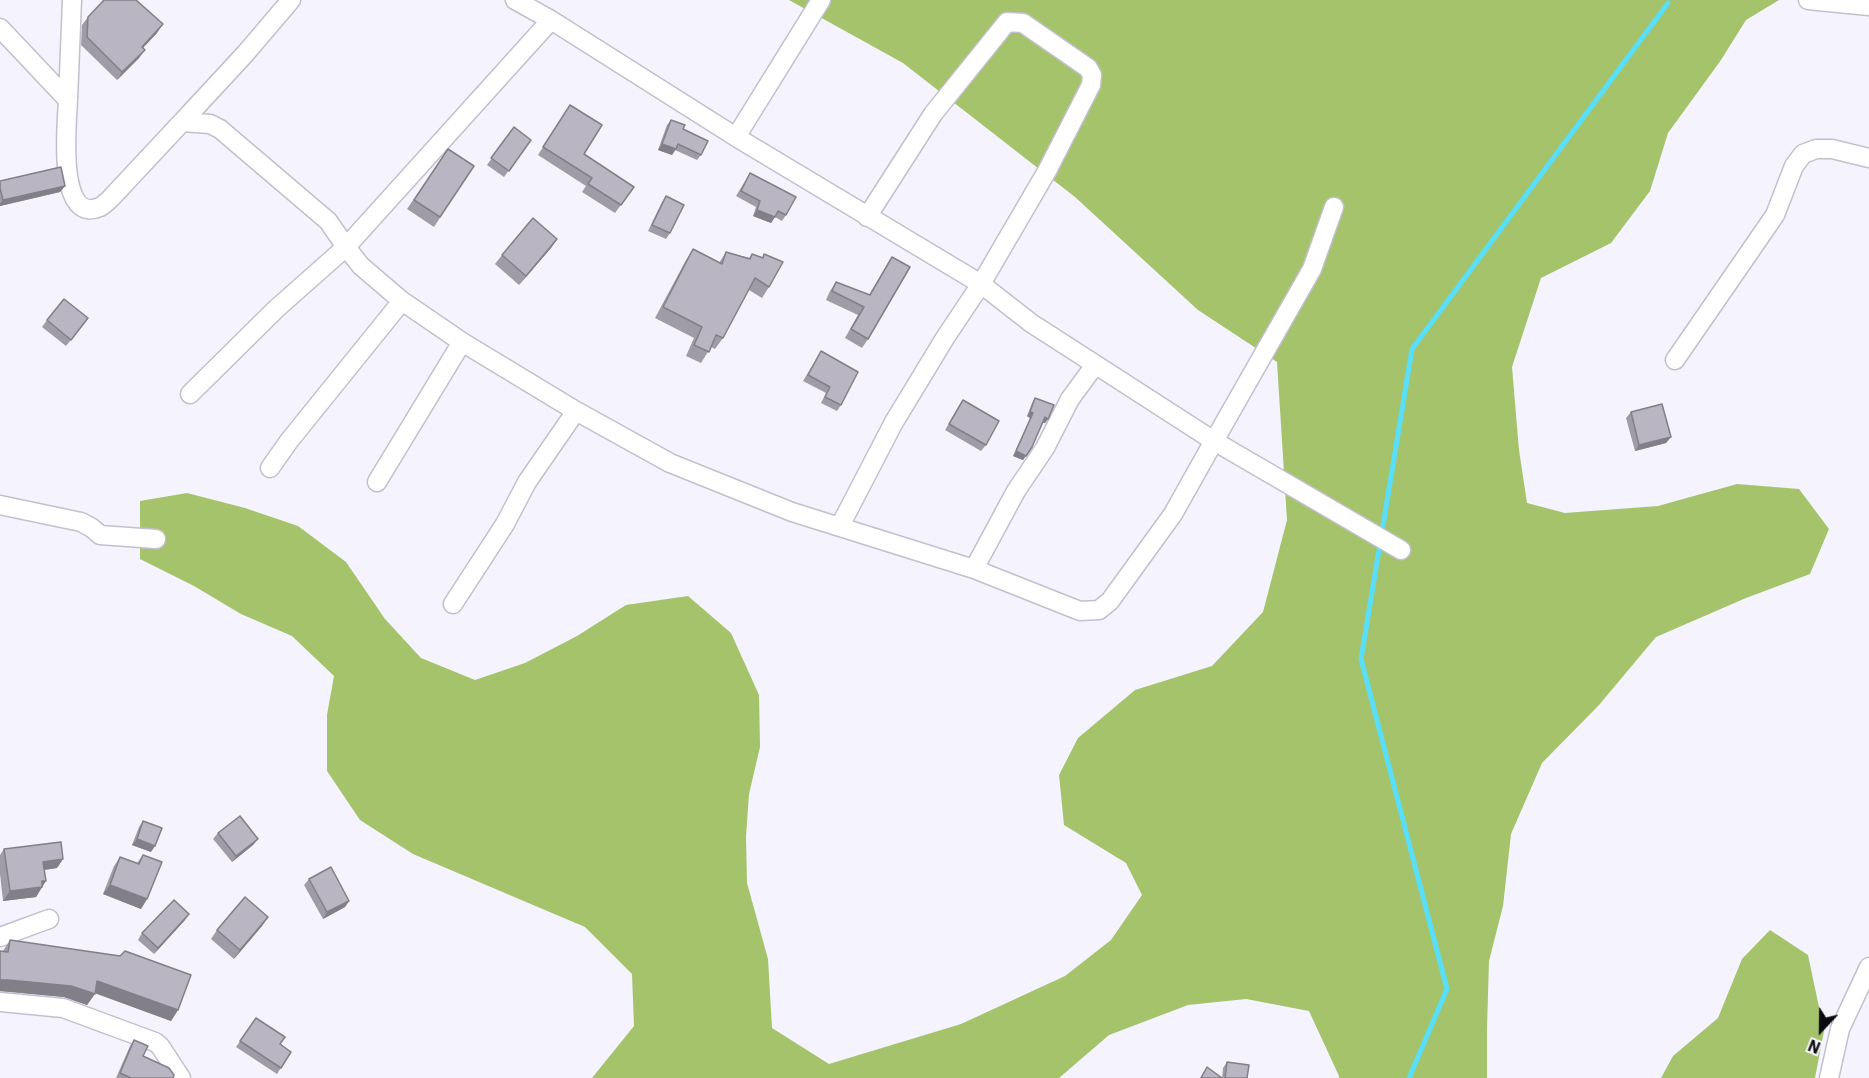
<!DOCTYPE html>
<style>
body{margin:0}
#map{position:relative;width:1869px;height:1078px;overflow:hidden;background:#f5f3fe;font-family:"IBM Plex Sans",sans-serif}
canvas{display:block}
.north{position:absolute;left:1791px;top:1000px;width:60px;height:60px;-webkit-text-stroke:4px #f5f3fe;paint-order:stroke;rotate:202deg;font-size:16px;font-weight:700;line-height:24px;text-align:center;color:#0b0b0f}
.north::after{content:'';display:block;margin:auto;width:21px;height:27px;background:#0b0b0f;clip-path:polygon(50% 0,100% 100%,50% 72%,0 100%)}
</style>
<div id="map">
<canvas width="1869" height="1078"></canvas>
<div class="north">N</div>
</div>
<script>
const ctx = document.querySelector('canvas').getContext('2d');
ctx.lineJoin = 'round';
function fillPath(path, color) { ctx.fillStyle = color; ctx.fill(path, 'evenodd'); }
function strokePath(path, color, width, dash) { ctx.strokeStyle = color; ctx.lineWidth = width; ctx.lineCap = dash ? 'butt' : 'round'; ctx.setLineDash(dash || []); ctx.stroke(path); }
const forest = new Path2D(`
 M789,0h990l-33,20 -25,40 -53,73 -18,58 -39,52 -70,35 -29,89 7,83 8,53 38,10 93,-7 79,-22 62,5 30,40 -19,45 -64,24 -90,39 -57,68 -57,58 -31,71 -8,72 -14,55 -2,67v50h-148v-2l-30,-65 -63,-12 -58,6 -79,30 -50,43h-467l42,-52 -2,-52 -47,-47 -172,-73 -53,-34 -33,-49v-56l7,-39 -42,-40 -51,-22 -47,-28 -54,-27v-58l47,-8 58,15 53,18 48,36 39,57 36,39 54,22 50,-17 52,-27 49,-31 62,-9 43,37 28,62 1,52 -11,47 -3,43 1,46 21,76 4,69 57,36 132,-40 104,-48 46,-36 31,-45 -16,-32 -62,-38 -5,-50 19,-37 57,-48 77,-24 51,-54 24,-92 -10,-158 -79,-52 -123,-113 -172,-134z
 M1770,930l38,25 16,76 -9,47h-154l12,-22 45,-38 24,-59z`);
const stream = new Path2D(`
 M1409,1078l38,-89 -86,-330 51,-310 256,-346`);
const minor = new Path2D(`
 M515,0l36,20 185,117 245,147 50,39 183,118 -41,73 -63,87 -11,9 -19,1 -106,-42 -182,-57 -122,-49 -94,-52
 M1808,0l61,6
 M0,28l68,72c-1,21 -12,126 32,107 4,-2 8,-6 11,-9l71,-76 28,2 10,5 108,92 18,26 -70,62 -86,85
 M68,100l4,-100
 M182,122l63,-68 46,-54
 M736,137l85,-137
 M1334,207l-22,62 -98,172 187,109
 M1675,360l100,-145 19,-49 9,-12 13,-5h16l37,9
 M270,468l19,-27 113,-140 -41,-35 -15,-19 205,-227
 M377,482l85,-140 -60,-41
 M0,505l81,17 11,6 8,7 56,4
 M840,526l54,-104 51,-84 36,-54 66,-113 44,-86 1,-10 -4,-7 -65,-45 -16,-1 -74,92 -66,103
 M974,569l42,-78 29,-43 25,-49 25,-34
 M453,604l52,-80 22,-42 49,-71 -114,-69
 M0,937l49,-18
 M0,1002l63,6 92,34 5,4 21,32
 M1829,1078l11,-49 29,-62`);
const wall = new Path2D(`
 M88,17l69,16 -14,15 -4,10 -22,22 -36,-35 1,-20z
 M570,105l14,49 50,33 -19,26 -33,-21 4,-6 -48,-31z
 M671,120l12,9 18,26 -4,5 -22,-10 -3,5 -14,-5 9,-25z
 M514,127l17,13 -27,37 -17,-12z
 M448,149l26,17 -40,61 -27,-18z
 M750,173l36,42 -4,6 -7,-4 -4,6 -18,-7 3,-9 -20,-11z
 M0,181l65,5 -5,6 -60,14z
 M666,196l4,37 -4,6 -18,-8 14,-29z
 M557,239l-6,9 -32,37 -24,-21 7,-9z
 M693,249l26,14 7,-11 23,6 3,-4 10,4 2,-4 5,33 -7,11 -13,-8 -26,48 -8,11 -4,-2 -10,16 -15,-7 8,-18 -39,-20 31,-58z
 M892,257l-24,82 -6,9 -17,-10 13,-23 -32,-15 4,-9 6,-9 33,13z
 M47,320l37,4 -18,22 -24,-19z
 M821,351l20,54 -4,6 -16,-8 5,-10 -23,-12z
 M1035,398l13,21 -3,4h-2l-20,37 -10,-4 17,-38 -3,-2 5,-13z
 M963,400l23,45 -5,6 -36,-21z
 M1631,412l40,25 -5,6 -31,8 -9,-33z
 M143,821l8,31 -19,-7 7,-18z
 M218,833l40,6 -5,6 -21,17 -19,-23z
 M4,849l59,10 -6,9 -13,2 -2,17 -6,10 -33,4 -3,-27v-19z
 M143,855l4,44 -6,10 -38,-15 11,-28 6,-9 17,6z
 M309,879l40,22 -4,6 -22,12 -19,-34z
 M268,917l-6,9 -28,33 -23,-20 6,-9z
 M185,920l-31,34 -16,-14 4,-7z
 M10,940l168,70 -7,11 -76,-28 -8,12 -23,-8 -64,-6v-40h3z
 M256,1018l24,26 11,8 -14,22 -41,-27z
 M134,1040l9,16 30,22h-57l14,-32z
 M1227,1062l20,16h-47l7,-11 15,11 1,-10z`);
const shadedWall = new Path2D(`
 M163,24l-6,9 -21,22 6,-8z
 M145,50l-6,8 -22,22 5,-8z
 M662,144l14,5 -4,6 -14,-5z
 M65,186l-5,6 -60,14v-2l3,-4z
 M757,210l18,7 -4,6 -18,-7z
 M557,239l-6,9 -32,37 7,-9z
 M1030,412l3,1 -3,5 -3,-2z
 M1045,417l3,2 -3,4 -3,-1z
 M1671,437l-5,6 -31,8 4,-6z
 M1016,451l10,5 -3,4 -10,-4z
 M137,839l18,7 -4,6 -19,-7z
 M258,839l-5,6 -21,17 4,-6z
 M63,859l-6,9 -20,3 6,-9z
 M42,881h4l-10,16 -33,4 7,-10z
 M110,885l37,14 -6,10 -38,-15z
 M349,901l-4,6 -22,12 4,-7z
 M189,914l-4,6 -31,34 4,-6z
 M268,917l-6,9 -28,33 6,-9z
 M0,980h8l63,6 24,8 -8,11 -23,-8 -64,-6z
 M97,981l81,29 -7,11 -82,-30z`);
const building = new Path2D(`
 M104,0h32l27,24 -21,23 3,3 -23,22 -35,-35 1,-20z
 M570,105l32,20 -18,29 50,33 -13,18 -33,-21 4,-6 -49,-31z
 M671,120l14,5 -2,4 25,12 -7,14 -23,-11 -2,5 -14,-5z
 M514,127l17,13 -22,31 -18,-13z
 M448,149l26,17 -34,51 -26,-17z
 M61,167l4,19 -62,14 -3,-12v-7z
 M750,173l46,24 -10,18 -8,-4 -3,6 -18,-7 3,-9 -19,-10z
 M666,196l18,9 -14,28 -18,-8z
 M533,218l24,21 -31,37 -24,-21z
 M693,249l29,15 4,-12 24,7 2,-5 11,4 1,-4 19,8 -14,25 -14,-9 -32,60 -7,-3 -7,17 -15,-7 8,-18 -39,-20z
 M892,257l18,10 -42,72 -17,-10 13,-22 -32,-16 4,-9 34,13z
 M64,299l24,19 -17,22 -24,-20z
 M821,351l37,21 -17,33 -16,-8 5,-10 -22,-12z
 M1035,398l19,7 -6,14 -3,-2 -13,30 -6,9 -10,-5 17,-38 -3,-1z
 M963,400l36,21 -13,24 -37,-21z
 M1662,404l9,33 -32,8 -8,-33z
 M240,816l18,23 -22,17 -18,-23z
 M143,821l19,7 -7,18 -18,-7z
 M61,842l2,17 -20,3 3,19h-4v6l-32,4 -6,-42z
 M143,855l19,7 -15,37 -37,-14 10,-28 19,7z
 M331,867l18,34 -22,11 -18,-33z
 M245,897l23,20 -28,33 -23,-20z
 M174,900l15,14 -31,34 -16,-15z
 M10,940l110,16 5,-5 66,24 -13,35 -81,-29 -2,13 -24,-8 -63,-6h-8v-29l8,1z
 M256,1018l29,19 -5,7 11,8 -10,16 -41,-27z
 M134,1040l14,6 -5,10 26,12 5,7 -1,3h-42l-11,-5z
 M1227,1062l22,3 -2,13h-22z
 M1207,1067l15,11h-21z`);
fillPath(forest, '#a4c36a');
strokePath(stream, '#59dffa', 5);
strokePath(minor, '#c2c0cd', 21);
strokePath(minor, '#fff', 18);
fillPath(wall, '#a09ca7');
fillPath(shadedWall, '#827f88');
fillPath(building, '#bab5c2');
strokePath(building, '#827f88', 1.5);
</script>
